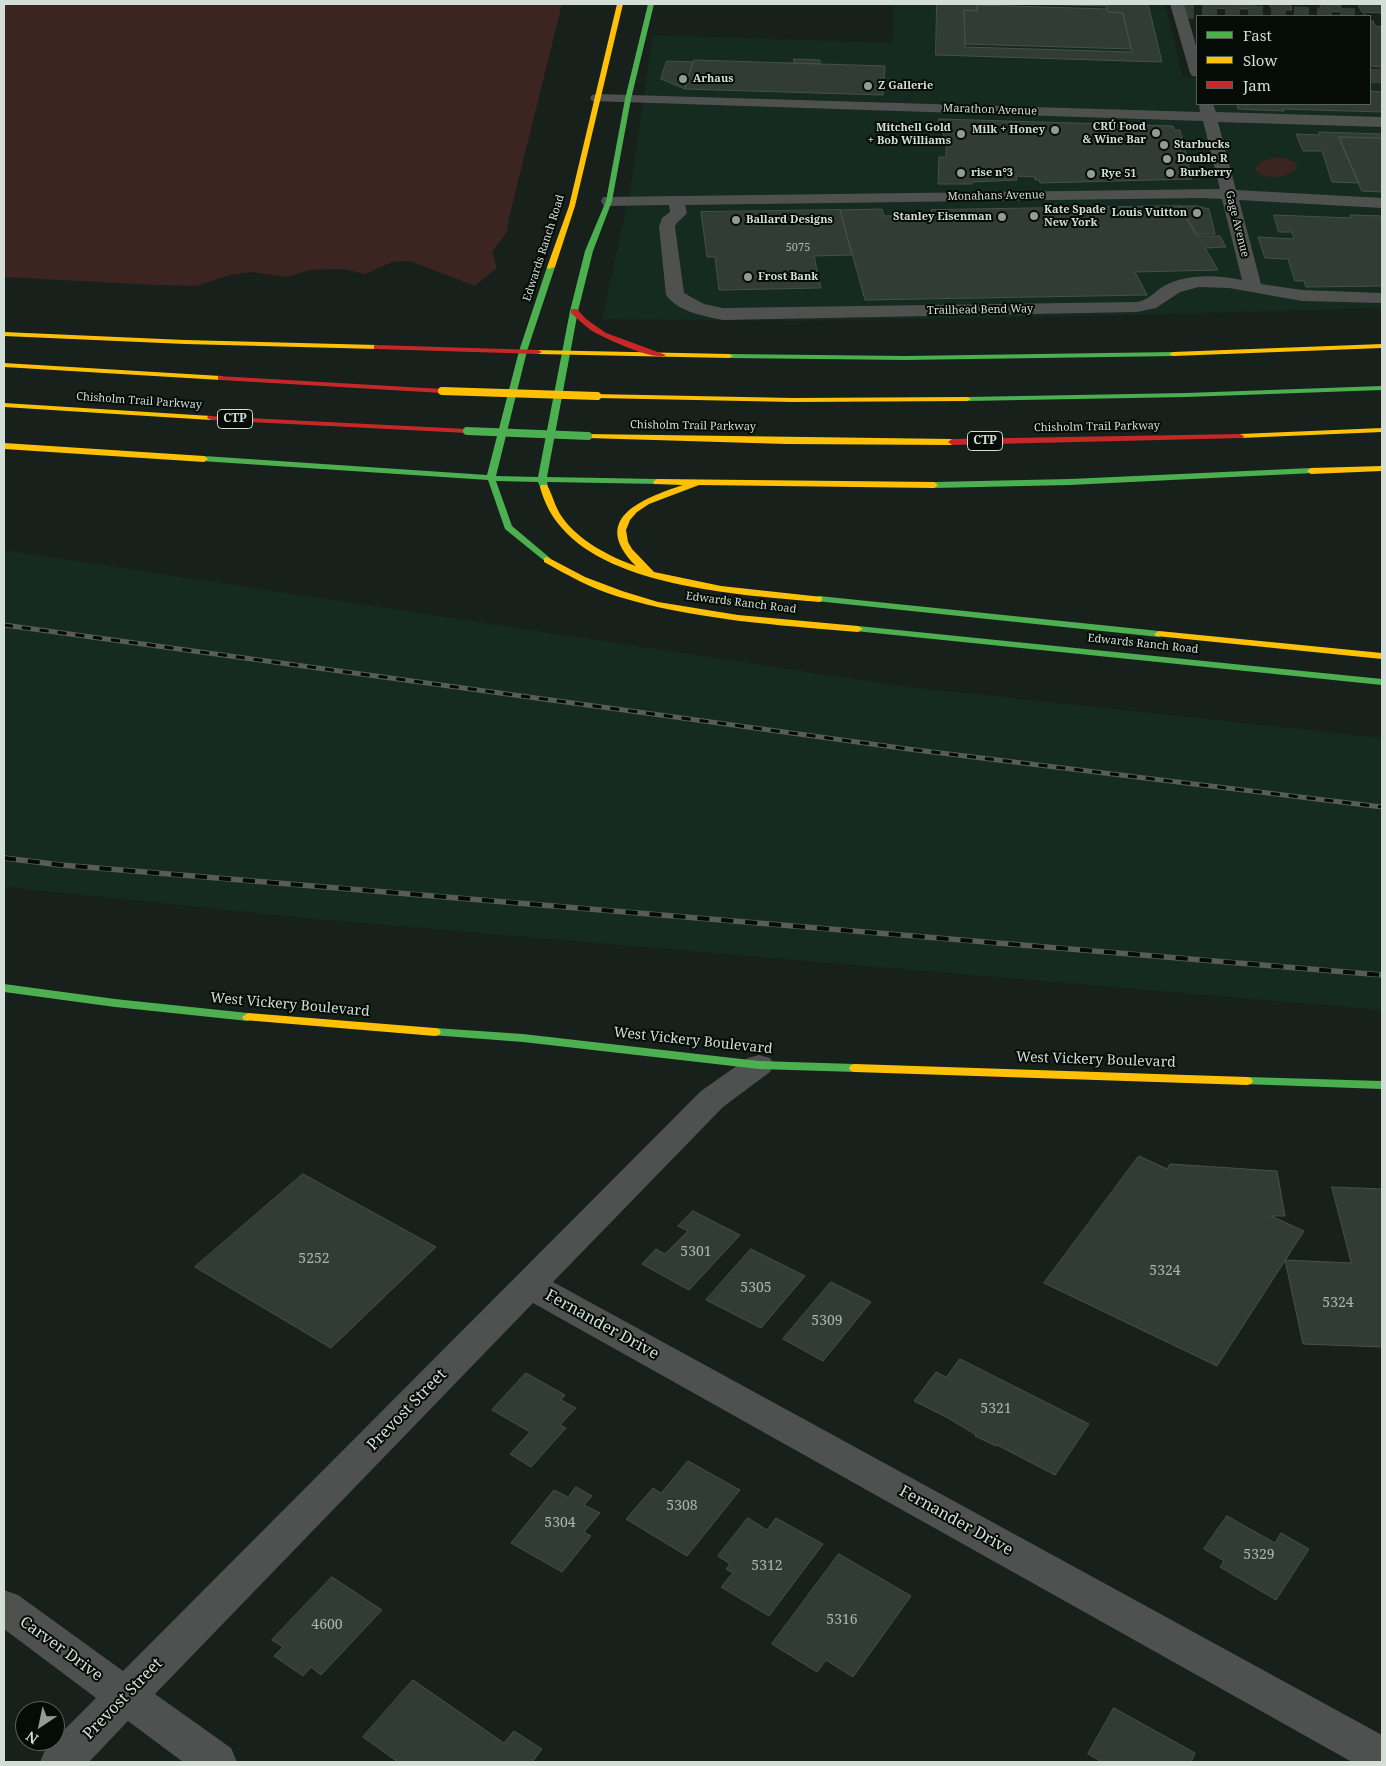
<!DOCTYPE html>
<meta charset="utf-8">
<style>
body{margin:0}
#map{position:relative;width:1386px;height:1766px;overflow:hidden;background:#17201b;font-family:"Noto Serif",serif}
canvas{display:block}
.frame{position:absolute;inset:0;border:5px solid #d4ded8;pointer-events:none}
.legend{position:absolute;left:1196px;top:15px;width:175px;height:90px;box-sizing:border-box;background:#050b07;border:1px solid #585f5b;margin:0;padding:6px 9px;list-style:none;font-size:15px;color:#d4ded8}
.legend li{display:flex;align-items:center;gap:10px;height:25px}
.legend b{width:25px;border:1px solid #585f5b}
.north{position:absolute;left:15px;top:1701px;width:50px;height:50px;box-sizing:border-box;background:#050b07;border:1px solid #585f5b;border-radius:50%;rotate:214deg;font-size:14px;font-weight:700;line-height:20px;text-align:center;color:#d4ded8}
.north::after{content:'';display:block;margin:auto;width:18px;height:22px;background:#929c96;clip-path:polygon(50% 0,100% 100%,50% 72%,0 100%)}
</style>
<div id="map">
<canvas width="1386" height="1766"></canvas>
<div class="frame"></div>
<ul class="legend">
<li><b style="height:6px;background:#4caf50"></b>Fast</li>
<li><b style="height:6px;background:#ffc107"></b>Slow</li>
<li><b style="height:6px;background:#c62828"></b>Jam</li>
</ul>
<div class="north">N</div>
</div>
<script>
const ctx = document.querySelector('canvas').getContext('2d');
ctx.lineJoin = 'round';
function fillPath(path, color) { ctx.fillStyle = color; ctx.fill(path, 'evenodd'); }
function strokePath(path, color, width, dash) { ctx.strokeStyle = color; ctx.lineWidth = width; ctx.lineCap = dash ? 'butt' : 'round'; ctx.setLineDash(dash || []); ctx.stroke(path); }
function drawText(font, color, halo, rows, align = 'center') {
  ctx.font = font + ' "Noto Serif",serif'; ctx.lineWidth = 4; ctx.setLineDash([]); ctx.textBaseline = 'middle'; ctx.strokeStyle = halo; ctx.fillStyle = color; for (const [text, x, y, turn = 0] of rows) {
    ctx.save(); ctx.translate(x, y); ctx.rotate((+turn || 0) * Math.PI / 180); ctx.textAlign = isNaN(turn) ? turn : align; if (halo) ctx.strokeText(text, 0, 0); ctx.fillText(text, 0, 0); ctx.restore();
  }
}
const built = new Path2D(`
 M894,4h271l18,73 14,1v26h173v-20l12,1v223l-249,7 -338,6 -193,-2 28,-128 23,-156 239,8z
 M4,550l896,136 482,52v272l-1066,-91 -312,-32z`);
const green = new Path2D(`
 M4,4h558l-53,214 -2,14 -15,20 5,16 -22,18 -65,-25 -18,1 -27,12 -21,-5 -35,1 -22,7 -35,-5 -22,3 -34,11 -41,-1 -151,-8z
 M1272,158h14l10,5 1,4c-9,12 -36,15 -42,1l5,-6z`);
const building = new Path2D(`
 M937,4h40v7l-13,-1 1,37 167,5 -9,-39 -15,-1 -2,-6 -75,-2h117l14,58 -226,-7z
 M1204,4h49l2,5 -50,-1z
 M1270,4h20l2,6 -20,-1z
 M1320,4l20,1 3,7 -20,-1z
 M1358,4h24v9l-20,-1z
 M977,5l130,4 1,3 15,1 8,36 -166,-5 -1,-34 13,1z
 M1370,21h3l2,5 7,1v40l-12,-1z
 M794,59l26,1v4l-26,-1z
 M694,60l191,6 -2,29 -198,-6z
 M667,61l26,1 -8,27 -24,-10z
 M1370,91l12,1v20l-99,-3 1,2 -46,-2 -1,-5h133z
 M939,119l234,7 1,4h6l12,49 -152,4 -1,-3h-4v-3l-19,-1 1,4 -45,2v2h-34l1,-27h7v-17h-2l-1,-10h-4z
 M1319,132l63,2v4l-43,-1 20,46 -27,-1 -10,-31h-19l-7,-17 24,1z
 M1339,137l43,1v54l-20,-1z
 M1180,206h17l12,3 6,25h-19z
 M1180,206l18,30h22l6,11 -21,1 13,22 -83,2 12,23 -282,5 -25,-90 42,-1 2,7 49,-1 -2,-5z
 M840,210l12,45 -38,1 7,32 -102,2 -4,-33h-8l-6,-45z
 M1274,215l77,3 -1,-3 32,1v70l-76,1 -2,-6h-9l-7,-22 -23,-1 -7,-21 36,2 -2,-7h-13z
 M1139,1156l28,13 3,-5 107,7 8,45h-14l33,15 -87,135 -173,-83z
 M303,1174l133,73 -105,101 -136,-81z
 M1332,1187l50,2v158l-79,-3 -18,-84 66,3z
 M693,1211l47,24 -51,55 -47,-26 14,-15 9,5 23,-23 -10,-5z
 M751,1249l54,27 -44,52 -55,-28z
 M831,1282l40,20 -48,59 -40,-22z
 M960,1359l129,65 -34,51 -58,-30 -1,1 -21,-10 1,-1 -28,-17 -34,-17 22,-29 10,5z
 M526,1373l39,22 -4,5 15,8 -16,17 6,3 -35,39 -21,-13 20,-22 -38,-22z
 M688,1461l52,29 -53,66 -61,-37 27,-31 8,5z
 M576,1487l16,9 -8,9 16,8 -16,19 7,4 -29,36 -51,-29 43,-53 14,7z
 M1227,1516l48,27 6,-10 28,16 -33,51 -56,-33 4,-6 -20,-12z
 M748,1518l19,12 9,-12 47,26 -54,72 -48,-29 12,-14 -7,-4 4,-5 -12,-8z
 M839,1554l72,42 -58,81 -27,-17 -9,12 -45,-28z
 M332,1577l50,33 -61,65 -10,-8 -8,9 -29,-20 9,-9 -11,-7z
 M413,1680l91,63 10,-12 28,18 -10,13h-134l-35,-25z
 M1114,1708l81,45 -4,9h-89l-14,-8z`);
const streetTunnel = new Path2D(`
 M1179,11l187,5
 M1370,76h12`);
const street = new Path2D(`
 M1170,4h14l13,45v28l-5,-1 -2,-3z
 M597,94l603,18 -1,-8h14l3,8 166,5v10l-164,-5 18,68 146,8v10l-143,-8 22,84 41,6 80,3v10l-80,-2 -73,-13 -30,-1 -19,5 -24,16 -19,4 -414,8c-19,-4 -45,-8 -57,-25l-7,-68 3,-9 8,-6 -1,-7 -60,1 -6,-1 -2,-4 2,-4 617,-8 -17,-68 -611,-20 -2,-3 2,-3zM1201,198l21,1 20,81c-24,-5 -55,-7 -78,6 -10,6 -15,14 -27,16l-414,6 -19,-4 -20,-11 -9,-66 1,-3 11,-11 -2,-8z
 M759,1055l11,3 4,7 -4,7 -47,35 -170,175 829,453v27h-30l-819,-459 -378,391 76,54 6,14h-54l-55,-41 -39,41h-49l6,-14 50,-50 -92,-69v-39l14,5 105,76 578,-580 47,-33z`);
const fast = new Path2D(`
 M648,4h6l-23,95 -19,102 -19,50 -15,60 -31,166 110,2 4,3 -1,2 -113,-2 1,5 -4,3 -3,-1 -3,-7 -42,-1 16,45 38,32v4l-3,1 -42,-34 -17,-49 -287,-19v-4l3,-1 283,19 32,-124 28,-84 4,-2 4,2 -28,84 -31,125 42,1 32,-166 15,-60 21,-50 19,-102z
 M1173,352l4,2 -1,2 -271,4 -176,-2 -4,-2 4,-2 176,2z
 M1382,386v4l-196,7 -219,4 -4,-2 4,-2 219,-4z
 M1311,468l4,3 -1,2 -244,12 -136,3 -4,-3 4,-3 136,-3z
 M819,596l340,35 5,3 -5,3 -343,-36v-4z
 M858,626l524,53v6l-527,-54 -2,-2z
 M4,984l111,15 133,14 6,4 -6,4 -133,-14 -111,-15z
 M435,1028l88,6 236,27 96,3 4,1 2,3 -2,3 -4,1 -96,-3 -236,-27 -92,-7 -2,-3 2,-3z
 M1247,1077l135,4v8l-139,-5 -2,-3 2,-3z`);
const slow = new Path2D(`
 M617,4h6l-48,202 -20,61 -7,2 -1,-2 22,-61z
 M4,332l181,8 192,5 4,2 -4,2 -192,-5 -181,-8z
 M1382,344v4l-209,8 -4,-2 4,-2z
 M535,350l194,4 4,2 -4,2 -191,-4h-3z
 M4,363l217,13 4,2 -4,2 -217,-13z
 M594,394l199,4 174,-1 4,2 -4,2 -174,1 -196,-4h-3z
 M4,403l207,13 4,2 -4,2 -207,-13z
 M1382,428v4l-142,6 -4,-2 4,-2z
 M585,434l367,5 4,3 -4,3 -166,-1 -198,-6 -4,-2z
 M4,443l200,13 4,3 -4,3 -200,-13z
 M1382,466v5l-71,3 -4,-3 4,-3z
 M657,479l277,3 4,3 -4,3 -235,-3 -50,19 -12,8 -7,8 -4,10 2,12 4,7 22,23 67,14 101,11v4l-3,1c-75,-7 -207,-14 -258,-75 -10,-11 -17,-25 -21,-40l1,-2h6c6,11 8,22 15,32 17,24 48,40 74,49 -47,-47 5,-67 47,-81l-29,-1 -1,-2z
 M547,557l38,20 37,14 36,11 80,13 120,11 5,3 -5,3c-81,-7 -163,-12 -242,-36 -25,-8 -49,-21 -72,-34v-4z
 M1159,631l223,22v6l-226,-23 -2,-2z
 M248,1013l187,15 4,1 2,3 -2,3 -4,1 -191,-16 -2,-3z
 M855,1064l392,13 4,1 2,3 -2,3 -4,1 -392,-13 -4,-1 -2,-3 2,-3z`);
const jam = new Path2D(`
 M571,309h6l9,10 20,14 60,22c-10,7 -62,-17 -74,-24 -7,-5 -14,-12 -21,-18z
 M374,345l164,5 4,2 -4,2 -161,-5h-3z
 M218,376l224,13 4,2 -4,2 -221,-13h-3z
 M208,416l259,13 4,2 -4,2 -256,-13 -4,-2z
 M1240,434l4,2 -1,2 -291,7 -4,-3 4,-3z`);
const railFar1 = new Path2D(`
 M4,625l904,124 474,58`);
const rail = new Path2D(`
 M4,858l57,7 1321,110`);
const fastBridge = new Path2D(`
 M467,431l121,5`);
const slowBridge = new Path2D(`
 M442,391l155,5`);
const markers = [
 [683,79,5,"#929c96"],
 [868,86,5,"#929c96"],
 [1055,130,5,"#929c96"],
 [1156,133,5,"#929c96"],
 [961,134,5,"#929c96"],
 [1164,145,5,"#929c96"],
 [1167,159,5,"#929c96"],
 [961,173,5,"#929c96"],
 [1170,173,5,"#929c96"],
 [1091,174,5,"#929c96"],
 [1197,213,5,"#929c96"],
 [1034,216,5,"#929c96"],
 [1002,217,5,"#929c96"],
 [736,220,5,"#929c96"],
 [748,277,5,"#929c96"]
];
const farPoinames = [
 ["Arhaus",693,79],
 ["Z Gallerie",878,86],
 ["CRÚ Food",1146,127,"right"],
 ["& Wine Bar",1146,140,"right"],
 ["Mitchell Gold",951,128,"right"],
 ["+ Bob Williams",951,141,"right"],
 ["Milk + Honey",1045,130,"right"],
 ["Starbucks",1174,145],
 ["Double R",1177,159],
 ["rise n°3",971,173],
 ["Burberry",1180,173],
 ["Rye 51",1101,174],
 ["Kate Spade",1044,210],
 ["New York",1044,223],
 ["Louis Vuitton",1187,213,"right"],
 ["Stanley Eisenman",992,217,"right"],
 ["Ballard Designs",746,220],
 ["Frost Bank",758,277]
];
const farStreetnames = [
 ["Marathon Avenue",990,110,2],
 ["Monahans Avenue",996,196,-1],
 ["Gage Avenue",1237,224,76],
 ["Edwards Ranch Road",544,248,-72],
 ["Trailhead Bend Way",980,310,-1],
 ["Chisholm Trail Parkway",139,401,4],
 ["Chisholm Trail Parkway",693,426,1],
 ["Chisholm Trail Parkway",1097,427,-1],
 ["Edwards Ranch Road",741,603,7],
 ["Edwards Ranch Road",1143,644,6]
];
const numberNames = [
 ["5075",798,248]
];
const shields = [
 [235,419,35],
 [985,441,35]
];
const shieldNames = [
 ["CTP",235,419],
 ["CTP",985,441]
];
const streetNames = [
 ["West Vickery Boulevard",290,1005,5],
 ["West Vickery Boulevard",693,1041,6],
 ["West Vickery Boulevard",1096,1060,2]
];
const nearNumbernames = [
 ["5301",696,1252],
 ["5252",314,1259],
 ["5324",1165,1271],
 ["5305",756,1288],
 ["5324",1338,1303],
 ["5309",827,1321],
 ["5321",996,1409],
 ["5308",682,1506],
 ["5304",560,1523],
 ["5329",1259,1555],
 ["5312",767,1566],
 ["5316",842,1620],
 ["4600",327,1625]
];
const nearStreetnames = [
 ["Fernander Drive",602,1325,29],
 ["Prevost Street",407,1410,-46],
 ["Fernander Drive",956,1521,29],
 ["Carver Drive",61,1649,36],
 ["Prevost Street",123,1699,-46]
];
fillPath(built, '#152b1f');
fillPath(green, '#3c2420');
fillPath(building, '#313c36');
strokePath(building, '#474f4b', 1);
strokePath(streetTunnel, '#333c37', 15, [15, 8]);
fillPath(street, '#4e5150');
fillPath(fast, '#4caf50');
fillPath(slow, '#ffc107');
fillPath(jam, '#c62828');
strokePath(railFar1, '#585c5a', 5);
strokePath(rail, '#585c5a', 5.5);
strokePath(railFar1, '#050b07', 3, [9]);
strokePath(rail, '#050b07', 4, [12]);
strokePath(fastBridge, '#4caf50', 8);
strokePath(slowBridge, '#ffc107', 8);
for (const [x, y, r, color] of markers) { const dot = new Path2D(); dot.arc(x, y, r, 0, 2 * Math.PI); ctx.fillStyle = color; ctx.fill(dot); strokePath(dot, '#050b07', 2); }
drawText('bold 11px', '#d4ded8', '#050b07', farPoinames, 'left');
drawText('11px', '#d4ded8', '#050b07', farStreetnames);
drawText('11px', '#abb6b0', null, numberNames);
for (const [x, y, w] of shields) { const box = new Path2D(); box.roundRect(x - w / 2, y - 9.5, w, 19, 4); ctx.fillStyle = '#050b07'; ctx.fill(box); strokePath(box, '#d4ded8', 1); }
drawText('bold 12px', '#d4ded8', null, shieldNames);
drawText('14px', '#d4ded8', '#050b07', streetNames);
drawText('14px', '#abb6b0', null, nearNumbernames);
drawText('16px', '#d4ded8', '#050b07', nearStreetnames);
</script>
